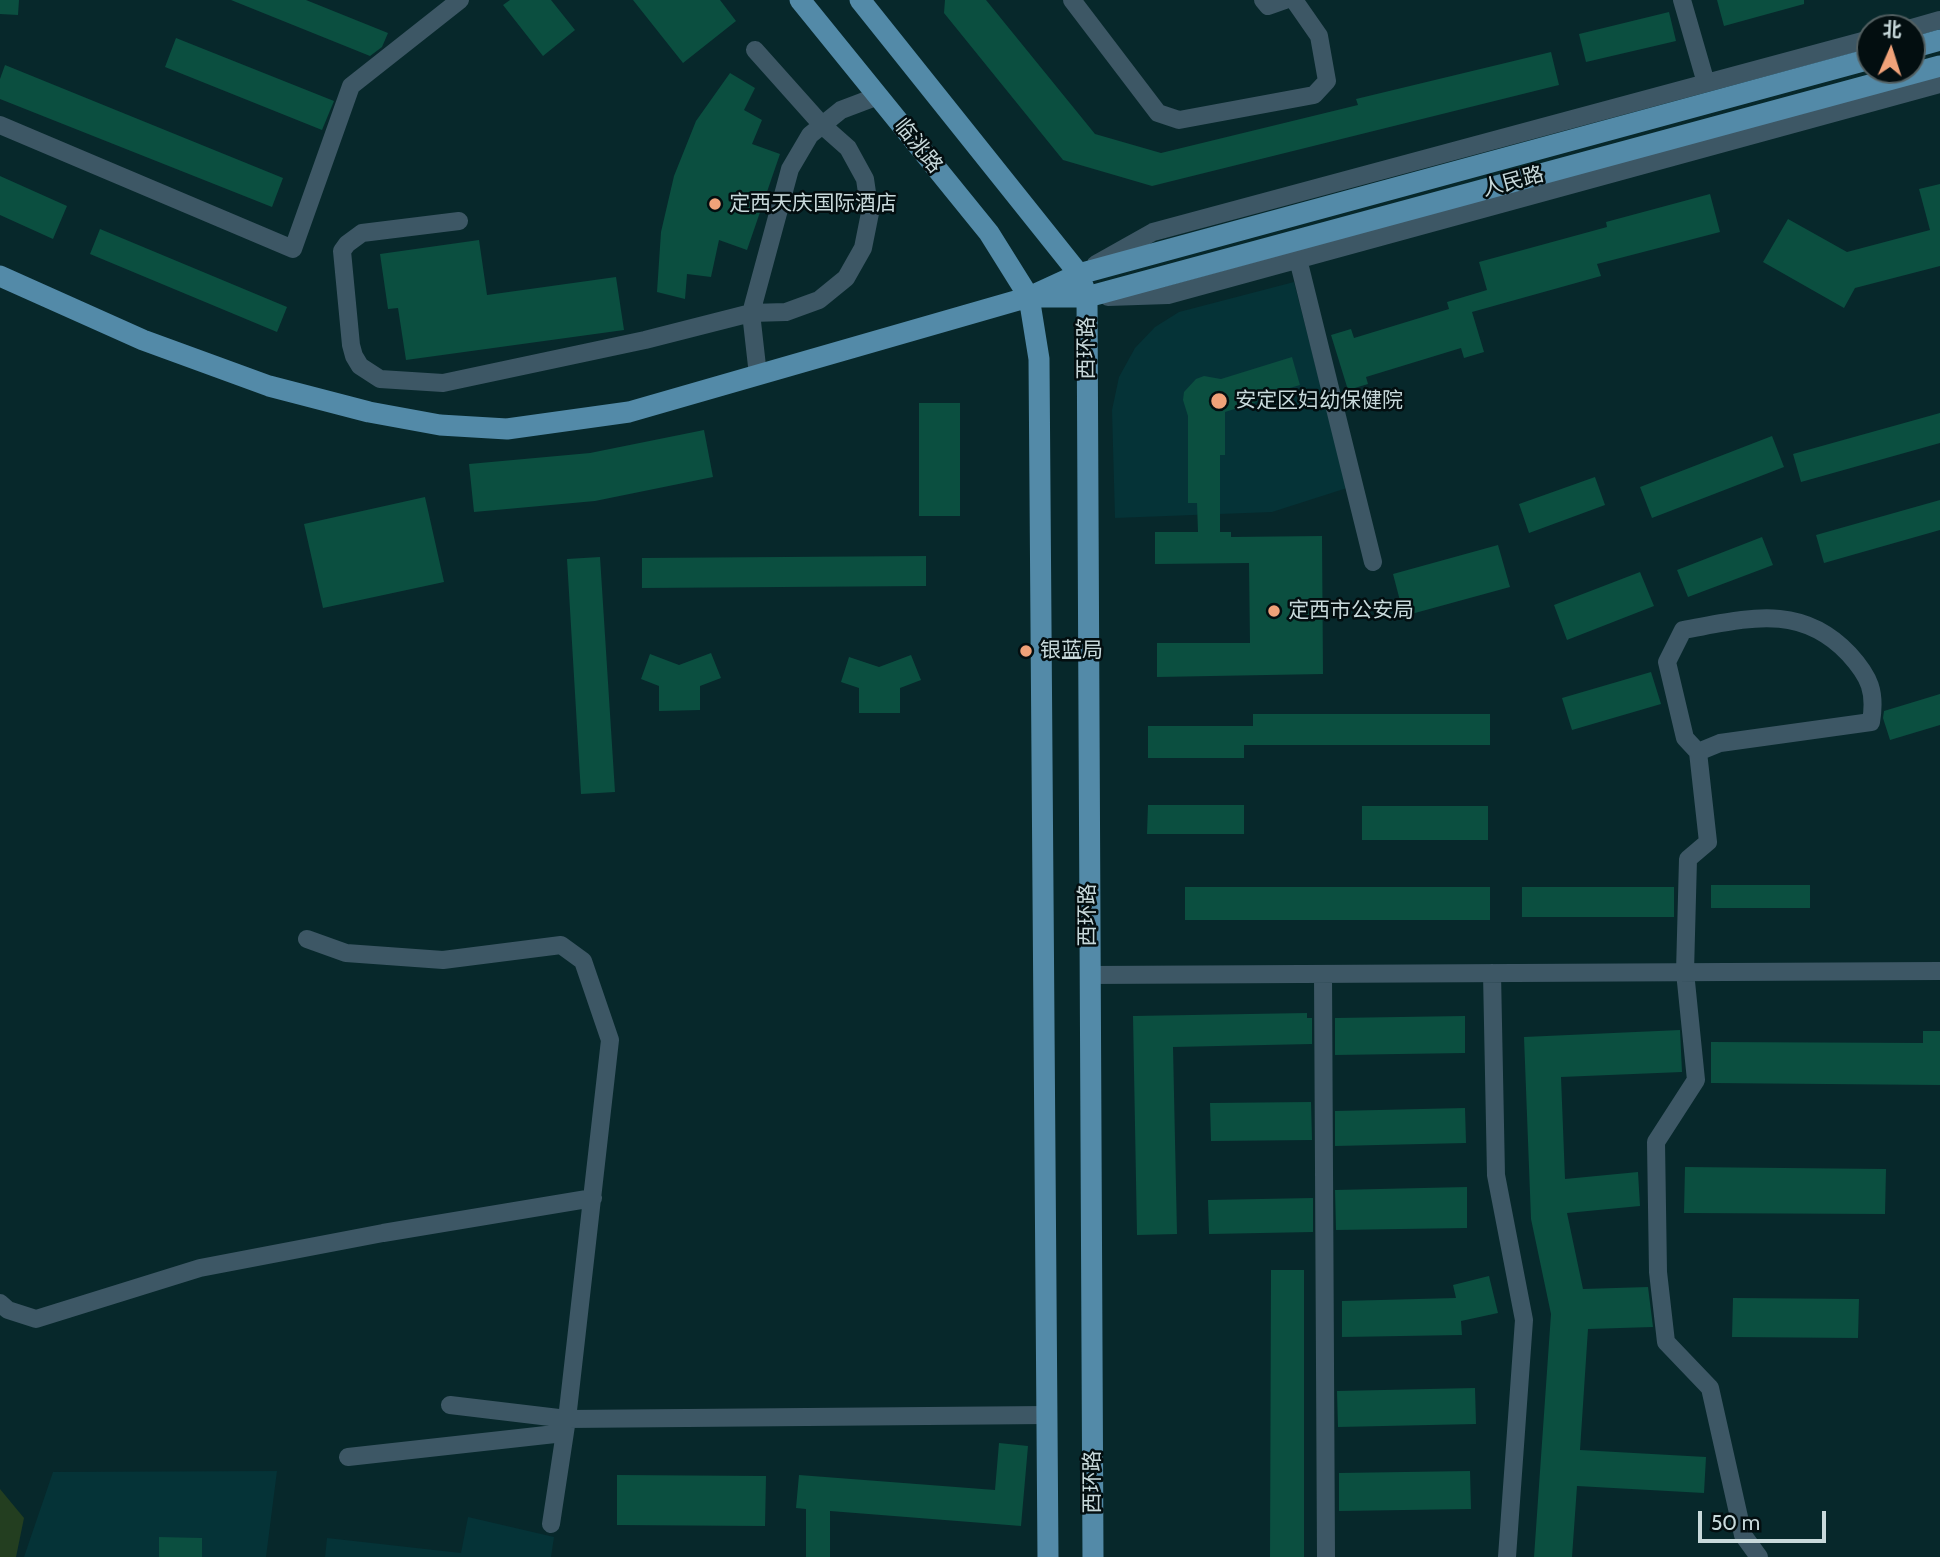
<!DOCTYPE html>
<meta charset="utf-8">
<style>
body{margin:0}
#map{position:relative;width:1940px;height:1557px;overflow:hidden;background:#07282b;font-family:Cabin,"Noto Sans SC",sans-serif}
canvas{display:block}
.north{position:absolute;left:1856px;top:14px;width:70px;height:70px;box-sizing:border-box;background:#030e10;border:2px solid #525f61;border-radius:50%;rotate:3deg;font-size:19px;font-weight:700;line-height:28px;text-align:center;color:#c8d9db}
.north::after{content:'';display:block;margin:auto;width:24px;height:32px;background:#f0a279;clip-path:polygon(50% 0,100% 100%,50% 72%,0 100%)}
.scale{position:absolute;left:1698px;top:1511px;width:128px;height:32px;box-sizing:border-box;border:4px solid #c8d9db;border-top:0;padding-left:9px;font-size:21px;line-height:24px;white-space:nowrap;color:#c8d9db;-webkit-text-stroke:5px #030e10;paint-order:stroke}
</style>
<div id="map">
<canvas width="1940" height="1557"></canvas>
<div class="north">北</div>
<div class="scale">50 m</div>
</div>
<script>
const ctx = document.querySelector('canvas').getContext('2d');
ctx.lineJoin = 'round';
function fillPath(path, color) { ctx.fillStyle = color; ctx.fill(path, 'evenodd'); }
function strokePath(path, color, width, dash) { ctx.strokeStyle = color; ctx.lineWidth = width; ctx.lineCap = dash ? 'butt' : 'round'; ctx.setLineDash(dash || []); ctx.stroke(path); }
function drawText(font, color, halo, rows, align = 'center') {
  ctx.font = font + ' Cabin,"Noto Sans SC",sans-serif'; ctx.lineWidth = 5; ctx.setLineDash([]); ctx.textBaseline = 'middle'; ctx.strokeStyle = halo; ctx.fillStyle = color; for (const [text, x, y, turn = 0] of rows) {
    ctx.save(); ctx.translate(x, y); ctx.rotate((+turn || 0) * Math.PI / 180); ctx.textAlign = isNaN(turn) ? turn : align; if (halo) ctx.strokeText(text, 0, 0); ctx.fillText(text, 0, 0); ctx.restore();
  }
}
const built = new Path2D(`
 M1294,282l53,206 -75,24 -157,6 -3,-108 7,-33 16,-29 20,-21 24,-15z
 M277,1471l-11,86h-242l29,-85z
 M468,1517l86,20 -3,20h-226l2,-19 134,15z`);
const green = new Path2D(`
 M0,1489l24,29 -8,39h-16z`);
const building = new Path2D(`
 M0,0h19l-1,15 -18,-1z
 M231,0h75l82,33 -6,14 -12,9z
 M510,0h41l24,30 -32,26 -40,-51z
 M633,0h87l16,21 -53,42z
 M945,0h41l109,134 66,19 197,-48 -2,-6 195,-47 8,33 -407,101 -89,-26 -119,-147z
 M1717,0h87v4l-80,22z
 M1669,12l7,29 -90,21 -7,-28z
 M176,38l158,63 -12,29 -157,-63z
 M5,65l278,113 -11,29 -272,-108v-20z
 M730,73l25,15 -11,22 18,10 -10,24 28,10 -33,96 -28,-10 -8,37 -24,-3 -2,25 -28,-7 4,-60 13,-56 22,-55z
 M0,176l67,30 -14,33 -53,-24z
 M1940,184v82l-85,22 -11,20 -81,-46 25,-43 59,33 83,-22 -11,-41z
 M1710,194l10,38 -123,32 4,12 -129,36 12,40 -20,6 -3,-10 -95,29 2,7 -20,6 -17,-55 20,-6 3,9 95,-29 -2,-7 40,-12 -8,-28 128,-35 -1,-5z
 M100,229l187,78 -10,25 -187,-78z
 M479,240l8,55 129,-18 8,53 -218,30 -8,-52 -10,1 -8,-55z
 M1292,357l8,28 -44,13 1,4 -32,10v43h-5v77h11v5l91,-1 1,138 -166,3v-34h93l-1,-80 -94,1v-32h43l-1,-29h-9v-87l-5,-16 1,-8 12,-13 8,-3 17,3z
 M919,403h41v113h-41z
 M1940,413v30l-139,39 -8,-28z
 M704,430l9,47 -118,24 -121,11 -5,-48 121,-11z
 M1772,436l12,31 -132,51 -12,-31z
 M1595,477l10,28 -76,28 -10,-29z
 M425,497l19,85 -121,26 -19,-84z
 M1940,500v30l-116,33 -8,-28z
 M1762,537l11,28 -85,32 -11,-27z
 M1498,545l12,42 -106,29 -11,-42z
 M926,556v30l-284,2v-30z
 M600,557l15,235 -34,2 -14,-235z
 M1640,572l14,34 -87,34 -13,-35z
 M711,653l10,25 -21,8v24l-41,1v-25l-18,-7 9,-25 29,11z
 M911,655l10,25 -21,8v25h-41v-25l-18,-6 8,-25 30,10z
 M1651,672l10,32 -89,26 -10,-32z
 M1940,694v31l-50,15 -7,-22 1,-7z
 M1253,714h237v31h-246v13h-96v-32h105z
 M1148,805h96v29h-97z
 M1362,806h126v34h-126z
 M1711,885h99v23h-99z
 M1185,887h305v33h-305z
 M1522,887h152v30h-152z
 M1307,1013v5h5v26l-139,3 4,187 -40,1 -4,-219z
 M1465,1016v37l-130,2v-37z
 M1680,1030l2,42 -121,5 4,102 73,-7 2,34 -73,7 16,76 65,-2 5,40 -65,2 -8,121 126,7 -2,36 -127,-7 -5,71h-38l17,-243 -20,-95 -7,-182z
 M1923,1031h17v54l-229,-2v-41l212,1z
 M1311,1102l1,38 -101,1 -1,-38z
 M1465,1108l1,35 -131,3v-35z
 M1685,1167l201,2 -1,45 -201,-1z
 M1467,1187v41l-131,2 -1,-40z
 M1313,1198v34l-104,2 -1,-34z
 M1271,1270h33v287h-34z
 M1489,1276l9,37 -37,8 1,14 -120,2v-36l114,-3 -3,-13z
 M1733,1298l126,1 -1,39 -126,-1z
 M1475,1388l1,36 -138,3 -1,-36z
 M999,1443l29,3 -7,80 -191,-15v46h-24v-48l-10,-1 3,-33 196,15z
 M1470,1471l1,38 -132,2v-38z
 M617,1475l149,1 -1,50 -148,-1z
 M159,1537l43,1v19h-43z`);
const minor = new Path2D(`
 M1072,0l86,113 21,7 135,-25 13,-14 -8,-45 -25,-36
 M1263,0l5,6 17,-6
 M1682,0l24,83
 M1912,28l28,-8
 M0,125l293,124 58,-163 109,-86
 M459,221l-97,12 -15,11 -5,7 9,94 3,11 6,10 20,13 63,4 202,-43 106,-27 35,-1 33,-12 27,-22 17,-30 7,-35 -5,-34 -17,-31 -26,-23 -67,-75
 M1298,259l75,303
 M1096,264l57,-32 717,-193
 M1108,297l60,-2 772,-211
 M758,375l-7,-62 39,-144 20,-34 31,-25 37,-14
 M1698,752l22,-9 151,-21c5,-30 -1,-45 -22,-68 -49,-52 -103,-35 -166,-24l-16,32 18,76 13,14 10,90 -20,17 -3,113 11,108 -40,62 2,130 8,70 44,46 33,147 16,22
 M307,939l39,14 97,7 118,-15 22,16 27,79 -43,379 -16,105
 M1492,973l4,202 28,145 -17,237
 M1323,974l3,583
 M1089,975l851,-4
 M0,1303l8,7 28,9 164,-51 183,-35 210,-35
 M450,1405l117,14 480,-4
 M348,1457l207,-23 12,-15`);
const major = new Path2D(`
 M800,0l189,233 40,64 10,62 9,1198
 M860,0l219,274 8,23 6,1260
 M1912,48l28,-8
 M0,276l143,64 126,46 100,26 71,13 67,4 122,-17 400,-115 50,-23 791,-215
 M1035,297h52l853,-231`);
const markers = [
 [715,204,7,"#f0a279"],
 [1219,401,9,"#f0a279"],
 [1274,611,7,"#f0a279"],
 [1026,651,7,"#f0a279"]
];
const streetNames = [
 ["临洮路",918,146,51],
 ["人民路",1513,182,-15],
 ["西环路",1087,348,-90],
 ["西环路",1088,915,-90],
 ["西环路",1093,1482,-90]
];
const poiNames = [
 ["定西天庆国际酒店",729,204],
 ["安定区妇幼保健院",1235,401],
 ["定西市公安局",1288,611],
 ["银蓝局",1040,651]
];
fillPath(built, '#053337');
fillPath(green, '#233e20');
fillPath(building, '#0b4f40');
strokePath(minor, '#3d5765', 18);
strokePath(major, '#538aa8', 21);
for (const [x, y, r, color] of markers) { const dot = new Path2D(); dot.arc(x, y, r, 0, 2 * Math.PI); ctx.fillStyle = color; ctx.fill(dot); strokePath(dot, '#030e10', 2.5); }
drawText('21px', '#c8d9db', '#030e10', streetNames);
drawText('21px', '#c8d9db', '#030e10', poiNames, 'left');
</script>
